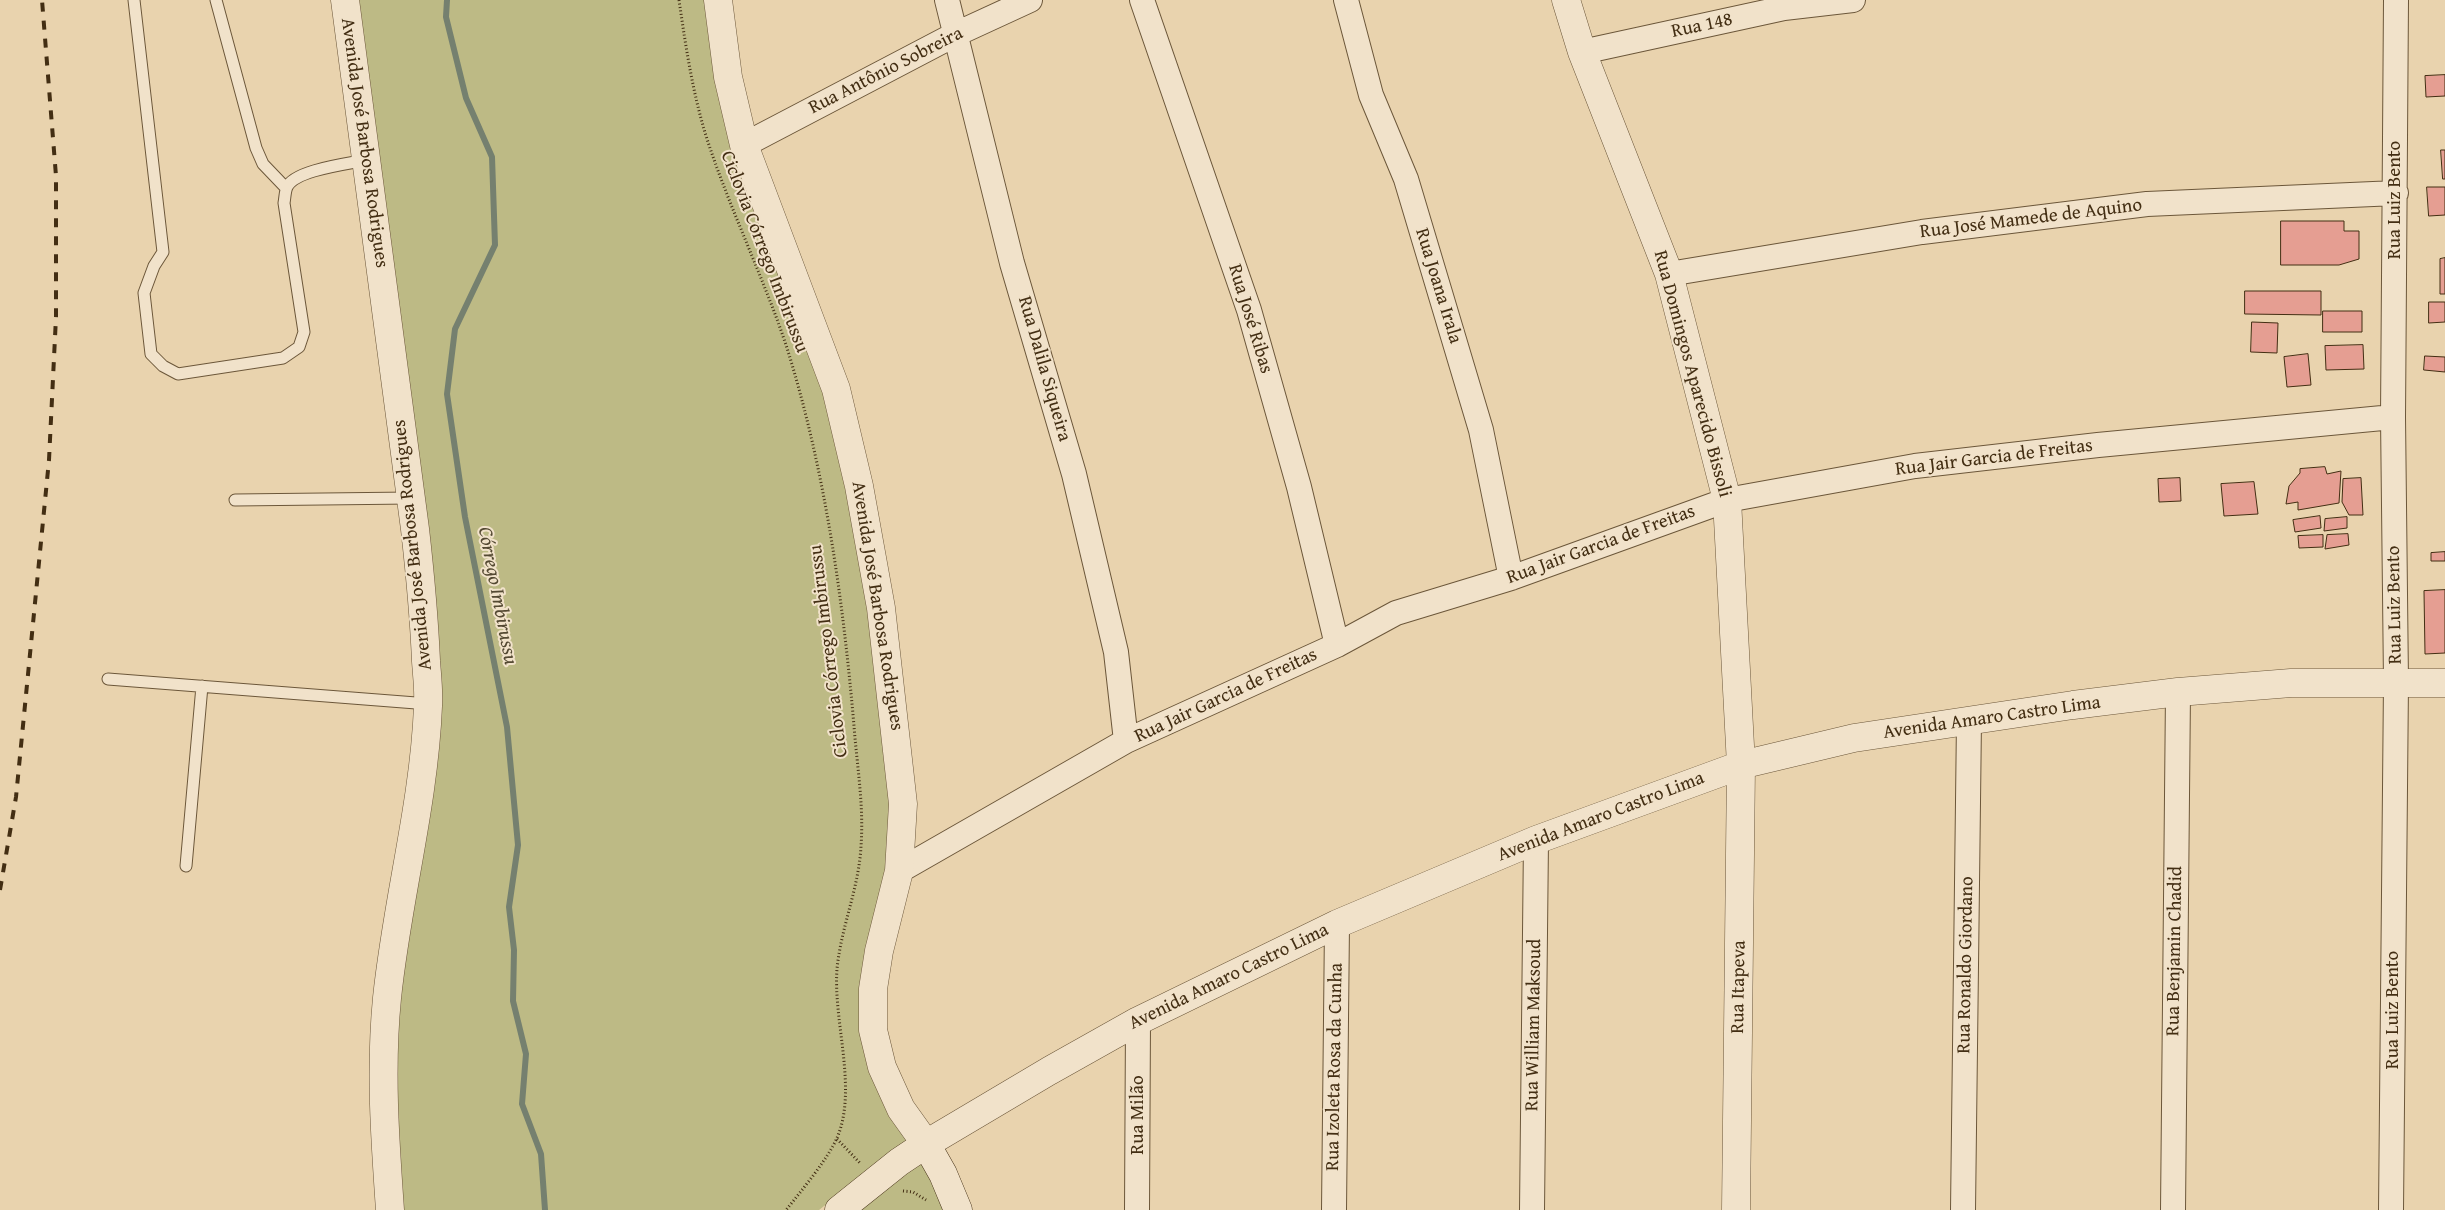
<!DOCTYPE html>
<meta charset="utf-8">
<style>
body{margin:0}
canvas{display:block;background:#e9d3ae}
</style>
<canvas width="2445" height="1210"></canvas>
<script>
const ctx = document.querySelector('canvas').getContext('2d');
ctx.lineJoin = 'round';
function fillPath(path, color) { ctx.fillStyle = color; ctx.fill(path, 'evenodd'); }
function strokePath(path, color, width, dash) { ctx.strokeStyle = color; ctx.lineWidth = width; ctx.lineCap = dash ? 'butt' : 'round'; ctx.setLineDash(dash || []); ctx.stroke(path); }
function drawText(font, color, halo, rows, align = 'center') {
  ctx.font = font + ' "Gentium Book Plus",serif'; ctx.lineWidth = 4; ctx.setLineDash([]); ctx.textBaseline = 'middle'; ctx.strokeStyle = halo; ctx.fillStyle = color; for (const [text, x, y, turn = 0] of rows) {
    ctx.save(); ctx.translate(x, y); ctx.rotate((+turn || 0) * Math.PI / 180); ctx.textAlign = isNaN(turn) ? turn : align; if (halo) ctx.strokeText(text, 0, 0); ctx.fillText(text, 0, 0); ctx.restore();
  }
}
const green = new Path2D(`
 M342,0h373l9,64 107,312 68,415 -30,185 46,158 -96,76h-433l-6,-85 44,-434z
 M928,1153l27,57h-104z`);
const stream = new Path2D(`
 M447,0l-1,17 20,81 26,59 3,88 -40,84 -8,65 18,123 42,210 11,118 -9,62 5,43 -1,51 13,53 -4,50 19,50 4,56`);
const building = new Path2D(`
 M2445,75v21l-19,1 -1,-21z
 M2441,150h4v29h-2z
 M2427,187h18v28l-16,1z
 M2281,221h63v10h15v28l-20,6h-58z
 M2445,258v36h-5v-35z
 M2245,291h76v24l-76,-1z
 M2429,302h16v20l-16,1z
 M2323,311h39v21h-39z
 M2252,322l26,1 -1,30 -26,-1z
 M2363,345l1,24 -38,1 -1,-24z
 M2308,354l3,31 -24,2 -3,-30z
 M2425,356l20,1v15l-21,-2z
 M2325,467l2,7 14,-3 -2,32 -41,7v-8l-12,2 3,-18 11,-13v-4z
 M2180,478l1,23 -22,1 -1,-23z
 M2361,478l2,37h-14l-7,-13 1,-23z
 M2254,482l4,32 -34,2 -3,-32z
 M2320,516l1,12 -26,4 -2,-12z
 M2347,517v11l-23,3 1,-12z
 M2348,534l1,11 -24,4 2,-14z
 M2323,535v12l-24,1 -1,-12z
 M2445,552v9h-14v-8z
 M2445,590v63l-20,1 -1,-63z`);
const path = new Path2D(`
 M679,0c7,48 14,96 29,142 23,70 56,136 79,206 38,122 56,251 67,378 3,40 10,80 7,120 -2,42 -20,81 -24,123 -4,53 21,120 0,169 -10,22 -35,52 -51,72
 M837,1139l23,24
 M903,1191l10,1 13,8`);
const service = new Path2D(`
 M134,0l29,252 -9,14 -10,27 7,61 12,12 15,8 105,-16 16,-11 5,-15 -20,-129c1,-5 1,-12 3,-16 8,-17 60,-23 79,-27
 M216,0l40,148 7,16 23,24
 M235,500l176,-2
 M108,679l321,25
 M186,866l16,-180`);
const minor = new Path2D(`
 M947,0l65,263 62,211 42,178 10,89
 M1142,0l107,310 50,177 38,158
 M1346,0l25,95 35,84 75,251 30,148
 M1582,52l202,-44 69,-8
 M744,145l210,-110 76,-35
 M1669,274l253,-42 225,-28 249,-11
 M899,871l227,-130 211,-96 59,-32 115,-35 216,-78 188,-34 183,-21 295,-28
 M1137,1210l1,-189
 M1334,1210l3,-286
 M1532,1210l4,-370
 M1963,1210l6,-490
 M2173,1210l5,-518
 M2391,1210l5,-528 -3,-265 3,-417`);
const tertiary = new Path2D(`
 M345,0l70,529c5,44 9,87 11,132 1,15 3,30 2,45 -4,99 -31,194 -41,292 -7,71 -2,142 3,212
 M718,0l10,77 16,68 92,244 23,97 22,122 22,196 -4,67 -20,80 -6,38v41l9,37 19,42 25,35 123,-73 89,-50 199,-97 199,-84 205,-75 113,-27 219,-33 105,-13 113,-9h154
 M1566,0l16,52 87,222 58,226 14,265 -5,445`);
const secondary = new Path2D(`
 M839,1210l60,-48 27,-18 17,30 15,36`);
const rail = new Path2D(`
 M0,890l16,-93 33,-337 7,-143v-141l-14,-176`);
const streetNames = [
 ["Rua 148",1702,26,-12],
 ["Rua Antônio Sobreira",886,71,-27],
 ["Avenida José Barbosa Rodrigues",364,143,82],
 ["Rua Luiz Bento",2395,200,-90],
 ["Rua José Mamede de Aquino",2031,219,-7],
 ["Ciclovia Córrego Imbirussu",764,252,69],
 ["Rua Joana Irala",1438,286,73],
 ["Rua José Ribas",1250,319,73],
 ["Rua Dalila Siqueira",1044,369,74],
 ["Rua Domingos Aparecido Bissoli",1692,374,75],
 ["Rua Jair Garcia de Freitas",1994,458,-7],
 ["Avenida José Barbosa Rodrigues",413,545,-96],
 ["Rua Jair Garcia de Freitas",1601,545,-20],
 ["Rua Luiz Bento",2395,605,-91],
 ["Avenida José Barbosa Rodrigues",877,606,81],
 ["Ciclovia Córrego Imbirussu",829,651,-97],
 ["Rua Jair Garcia de Freitas",1226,696,-25],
 ["Avenida Amaro Castro Lima",1992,718,-8],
 ["Avenida Amaro Castro Lima",1601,817,-21],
 ["Rua Benjamin Chadid",2175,951,-89],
 ["Rua Ronaldo Giordano",1966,965,-89],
 ["Avenida Amaro Castro Lima",1229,977,-26],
 ["Rua Itapeva",1739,987,-89],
 ["Rua Luiz Bento",2393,1010,-90],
 ["Rua William Maksoud",1534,1025,-89],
 ["Rua Izoleta Rosa da Cunha",1335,1067,-89],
 ["Rua Milão",1138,1115,-90]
];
const waterNames = [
 ["Córrego Imbirussu",497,596,79]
];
fillPath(green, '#bdba85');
strokePath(stream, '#75806f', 6);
fillPath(building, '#e59e92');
strokePath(building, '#432e13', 1);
strokePath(service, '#6c573a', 13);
strokePath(minor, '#6c573a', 26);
strokePath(tertiary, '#6c573a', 29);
strokePath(secondary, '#432e13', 29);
strokePath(path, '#432e13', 3, [1, 2.5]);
strokePath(service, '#f1e2ca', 11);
strokePath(minor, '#f1e2ca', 24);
strokePath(tertiary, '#f1e2ca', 28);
strokePath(secondary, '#f1e2ca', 28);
strokePath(rail, '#432e13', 4, [9, 9]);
drawText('19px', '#432e13', '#f1e2ca', streetNames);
drawText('italic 20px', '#544932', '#f1e2ca', waterNames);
</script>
